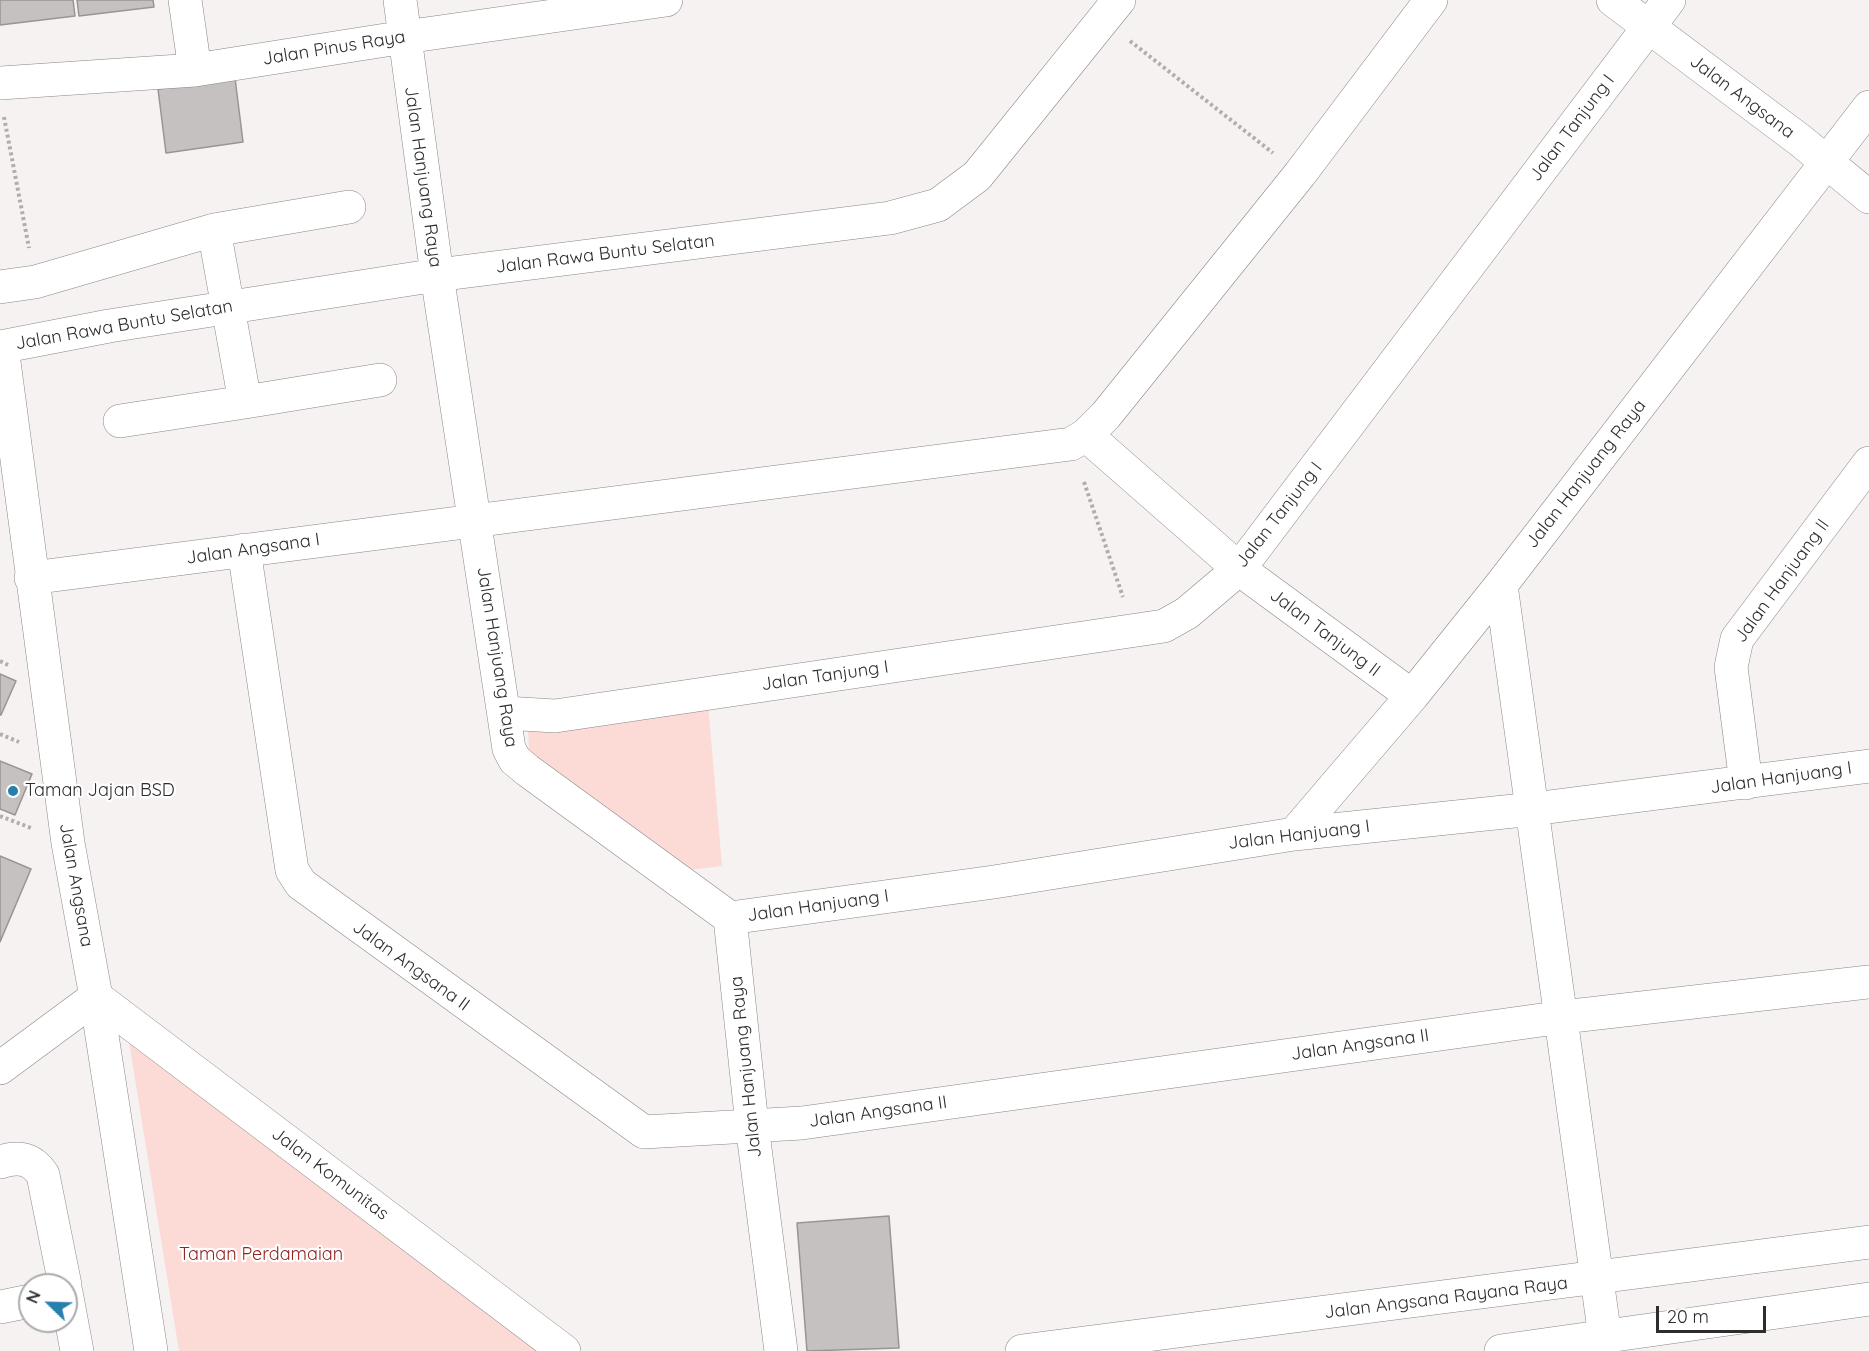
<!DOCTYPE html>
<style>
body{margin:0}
#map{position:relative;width:1869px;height:1351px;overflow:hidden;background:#f6f2f2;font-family:Quicksand,sans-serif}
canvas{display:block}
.north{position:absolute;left:18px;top:1273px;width:60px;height:60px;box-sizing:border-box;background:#fff;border:2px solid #ababab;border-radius:50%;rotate:293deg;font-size:16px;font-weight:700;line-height:24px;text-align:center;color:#2e2c2c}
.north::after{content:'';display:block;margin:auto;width:21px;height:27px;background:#277fad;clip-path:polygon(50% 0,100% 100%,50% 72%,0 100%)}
.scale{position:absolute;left:1656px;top:1306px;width:110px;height:27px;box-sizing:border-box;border:3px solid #2e2c2c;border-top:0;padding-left:8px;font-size:18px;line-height:21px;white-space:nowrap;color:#2e2c2c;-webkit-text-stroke:4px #fff;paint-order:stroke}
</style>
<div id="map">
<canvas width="1869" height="1351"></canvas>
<div class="north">N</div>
<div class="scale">20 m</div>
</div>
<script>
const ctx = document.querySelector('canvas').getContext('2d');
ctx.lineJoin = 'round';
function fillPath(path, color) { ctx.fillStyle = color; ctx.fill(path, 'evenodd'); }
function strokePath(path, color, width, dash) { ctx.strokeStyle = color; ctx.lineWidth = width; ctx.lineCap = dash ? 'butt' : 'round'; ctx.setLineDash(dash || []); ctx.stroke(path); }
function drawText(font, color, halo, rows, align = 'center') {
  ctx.font = font + ' Quicksand,sans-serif'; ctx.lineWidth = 4.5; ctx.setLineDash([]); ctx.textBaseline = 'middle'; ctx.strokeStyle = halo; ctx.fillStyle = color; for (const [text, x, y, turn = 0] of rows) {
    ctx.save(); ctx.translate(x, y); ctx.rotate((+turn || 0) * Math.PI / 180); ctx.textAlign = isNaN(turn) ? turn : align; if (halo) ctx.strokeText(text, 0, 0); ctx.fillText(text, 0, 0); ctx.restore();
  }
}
const green = new Path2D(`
 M708,704l14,162 -33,4 -160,-118 -1,-26z
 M129,1042l431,309h-381z`);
const building = new Path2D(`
 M0,0h73l2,16 -75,9z
 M77,0h76l1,7 -75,9z
 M235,78l8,64 -77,11 -8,-64z
 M0,674l16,7 -15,34h-1z
 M0,761l32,13 -17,41 -15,-6z
 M0,856l31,13 -31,73z
 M889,1216l10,132 -92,3 -10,-128z`);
const path = new Path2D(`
 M1130,41l143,112
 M4,117l25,131
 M1084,482l39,115
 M0,661l8,4
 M0,734l19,8
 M0,816l31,12`);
const minor = new Path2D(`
 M185,0l10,70
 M400,0l37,275 72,474 6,11 12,10 203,148 22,207 29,226
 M1613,0l188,141 68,56
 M0,83l195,-13 210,-33 261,-37
 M214,230l135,-23
 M0,287l35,-5 179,-52 31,172 -125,19
 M0,347l109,-21 328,-51 453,-57 48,-13 39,-29 142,-176
 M2,347l66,496 28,154 55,354
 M245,402l135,-22
 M1086,435l153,134 173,127
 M244,550l48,320 9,14 343,248 158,-9 761,-106 306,-35
 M31,578l1040,-134 15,-9 20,-20 194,-241 131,-174
 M1501,585l104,752
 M505,713l50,3 609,-90 23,-13 52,-44 430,-569
 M1746,783l-15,-116 6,-28 132,-176
 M1294,834l118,-138 89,-111 368,-478
 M730,918l264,-36 300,-48 239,-25 336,-43
 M96,997l468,354
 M0,1068l96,-71
 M0,1162c18,-6 32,-4 43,13l22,110
 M66,1292l11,59
 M0,1307l30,-6
 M1022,1351l847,-109
 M1501,1351l368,-52`);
const markers = [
 [13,791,6,"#277fad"]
];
const streetNames = [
 ["Jalan Pinus Raya",334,48,-9],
 ["Jalan Angsana",1742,97,37],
 ["Jalan Tanjung I",1572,128,-53],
 ["Jalan Hanjuang Raya",423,177,82],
 ["Jalan Rawa Buntu Selatan",605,254,-7],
 ["Jalan Rawa Buntu Selatan",124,325,-10],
 ["Jalan Hanjuang Raya",1586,474,-52],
 ["Jalan Tanjung I",1279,515,-52],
 ["Jalan Angsana I",253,549,-8],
 ["Jalan Hanjuang II",1782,581,-54],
 ["Jalan Tanjung II",1325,633,37],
 ["Jalan Hanjuang Raya",497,657,81],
 ["Jalan Tanjung I",825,676,-8],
 ["Jalan Hanjuang I",1781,778,-8],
 ["Jalan Hanjuang I",1299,835,-7],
 ["Jalan Angsana",76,885,80],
 ["Jalan Hanjuang I",818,906,-8],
 ["Jalan Angsana II",411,966,36],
 ["Jalan Angsana II",1360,1045,-8],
 ["Jalan Hanjuang Raya",746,1067,-96],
 ["Jalan Angsana II",878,1112,-8],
 ["Jalan Komunitas",330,1174,37],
 ["Jalan Angsana Rayana Raya",1446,1298,-7]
];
const poiNames = [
 ["Taman Jajan BSD",25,791]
];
const parkNames = [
 ["Taman Perdamaian",261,1255]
];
fillPath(green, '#fcdbd7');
fillPath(building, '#c5c1c0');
strokePath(building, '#989594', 1.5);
strokePath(minor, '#898685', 34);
strokePath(path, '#b0adad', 4, [3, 3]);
strokePath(minor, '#fff', 33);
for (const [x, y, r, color] of markers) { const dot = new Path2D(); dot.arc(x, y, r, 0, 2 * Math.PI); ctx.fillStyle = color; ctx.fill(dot); strokePath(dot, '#fff', 2); }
drawText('18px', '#2e2c2c', '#fff', streetNames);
drawText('18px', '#2e2c2c', '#fff', poiNames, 'left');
drawText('18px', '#912420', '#fff', parkNames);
</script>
